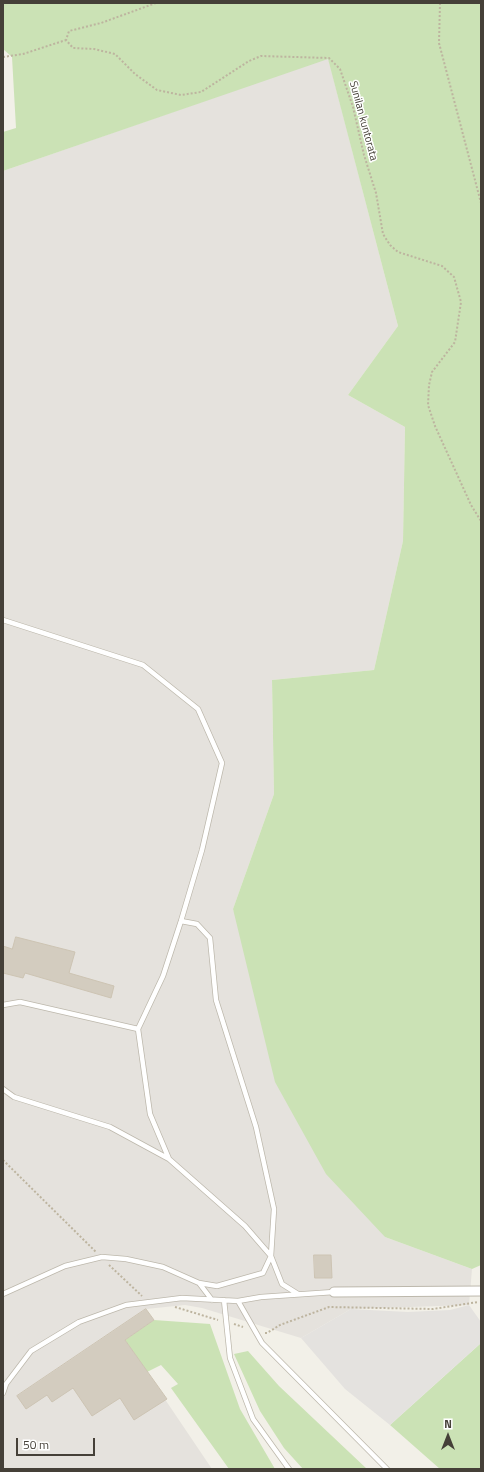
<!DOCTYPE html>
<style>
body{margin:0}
#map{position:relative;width:484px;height:1472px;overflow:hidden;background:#f2f0e8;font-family:"Titillium Web",sans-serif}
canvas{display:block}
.frame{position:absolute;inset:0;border:4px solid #454038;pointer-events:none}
.north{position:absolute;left:428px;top:1416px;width:40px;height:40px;-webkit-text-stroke:3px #fff;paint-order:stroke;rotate:0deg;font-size:11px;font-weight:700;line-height:16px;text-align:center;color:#454038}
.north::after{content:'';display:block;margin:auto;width:14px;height:18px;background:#454038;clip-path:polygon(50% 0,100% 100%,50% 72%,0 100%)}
.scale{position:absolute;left:16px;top:1438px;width:79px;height:18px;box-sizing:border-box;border:2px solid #454038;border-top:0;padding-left:5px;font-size:12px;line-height:14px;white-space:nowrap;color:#454038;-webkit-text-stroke:3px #fff;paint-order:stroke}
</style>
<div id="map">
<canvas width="484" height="1472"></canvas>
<div class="frame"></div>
<div class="north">N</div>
<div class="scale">50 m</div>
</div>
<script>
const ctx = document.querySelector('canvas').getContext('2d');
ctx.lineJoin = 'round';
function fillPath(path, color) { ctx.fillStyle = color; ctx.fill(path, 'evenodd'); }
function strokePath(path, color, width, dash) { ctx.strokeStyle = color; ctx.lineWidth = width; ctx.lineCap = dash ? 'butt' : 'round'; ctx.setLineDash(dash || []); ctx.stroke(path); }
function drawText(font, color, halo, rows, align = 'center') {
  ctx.font = font + ' "Titillium Web",sans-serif'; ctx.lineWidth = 3; ctx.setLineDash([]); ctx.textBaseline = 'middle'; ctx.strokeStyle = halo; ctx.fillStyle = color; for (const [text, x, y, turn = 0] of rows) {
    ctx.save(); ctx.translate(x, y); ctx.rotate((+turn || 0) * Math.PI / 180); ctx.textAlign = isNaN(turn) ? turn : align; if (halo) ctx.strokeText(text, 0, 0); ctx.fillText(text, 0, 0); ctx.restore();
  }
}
const industrial = new Path2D(`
 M328,58l70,268 -50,69 57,32 -2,114 -29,129 -102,10 2,114 -41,115 152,328 87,32 -3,36 -118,4 -50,29 -99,-30 -17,-3 -39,4 8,11 -29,20 87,129h-209v-1298z`);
const green = new Path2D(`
 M3,3h478v1262l-9,4 -87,-32 -59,-63 -51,-92 -42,-173 41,-115 -2,-114 102,-10 29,-129 2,-114 -57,-32 50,-69 -70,-267 -325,112v-39l13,-4 -4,-71 -9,-8z
 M154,1320l56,4 30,85 35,60h-46l-58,-81 7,-4 -17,-19 -14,7 -22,-32z
 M481,1343v126h-41l-50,-44z
 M248,1351l31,35 88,83h-64l-19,-21 -24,-37 -26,-57z`);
const parking = new Path2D(`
 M469,1305l12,17v21l-91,82 -45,-36 -44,-51 50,-29 57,3 42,-2z`);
const building = new Path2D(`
 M16,937l59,15 -6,21 45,13 -3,12 -86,-25 -2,5 -20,-5v-27l9,3z
 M314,1255h17l1,23h-17z
 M146,1309l8,11 -29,20 42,59 -33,21 -14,-22 -28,18 -19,-28 -21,14 -5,-7 -21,14 -9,-13z`);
const path = new Path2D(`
 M156,3l-55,20 -32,8 -3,9 7,8 21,1 21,5 20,20 22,16 24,5 20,-3 48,-31 12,-5 68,2 11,11 13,38 11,48 12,38 7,41 7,11 8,7 44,14 12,11 7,25 -6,40 -23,30 -3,13 -1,20 7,21 36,79 10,16
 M440,3l-1,40 42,160
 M3,57l20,-3 43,-14
 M3,1160l93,92
 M109,1265l33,31
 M175,1307l43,13
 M234,1324l9,3
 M265,1333h2l13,-8 49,-18 104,2 45,-7`);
const service = new Path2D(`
 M3,620l140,45 55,44 24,54 -20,87 -21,71 -18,55 -25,53 12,85 19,45 76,67 26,30 -8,17 -46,13 -18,-3
 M181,921l16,3 13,14 6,62 40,127 18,82 -3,47 11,28 16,10
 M3,1005l17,-3 118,27
 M3,1089l11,8 96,30 59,32
 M334,1292l-73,5 -23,4 24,42 125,126
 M3,1294l62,-28 37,-9 24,2 37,8 36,16 13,17
 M224,1300l6,58 23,61 36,50
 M3,1393l3,-9 25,-33 48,-29 47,-17 56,-7 56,3`);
const minor = new Path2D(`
 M334,1292l147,-1`);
const streetNames = [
 ["Sunilan kuntorata",363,121,75]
];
fillPath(industrial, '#e5e2dd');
fillPath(green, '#cbe2b5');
fillPath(parking, '#e4e2df');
fillPath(building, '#d3ccbf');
strokePath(building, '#cdc4b3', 1);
strokePath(service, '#bdb8ac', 6);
strokePath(minor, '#bdb8ac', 11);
strokePath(path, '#bdb49f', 2, [2, 2]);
strokePath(service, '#fff', 4.5);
strokePath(minor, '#fff', 9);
drawText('11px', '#454038', '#fff', streetNames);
</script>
